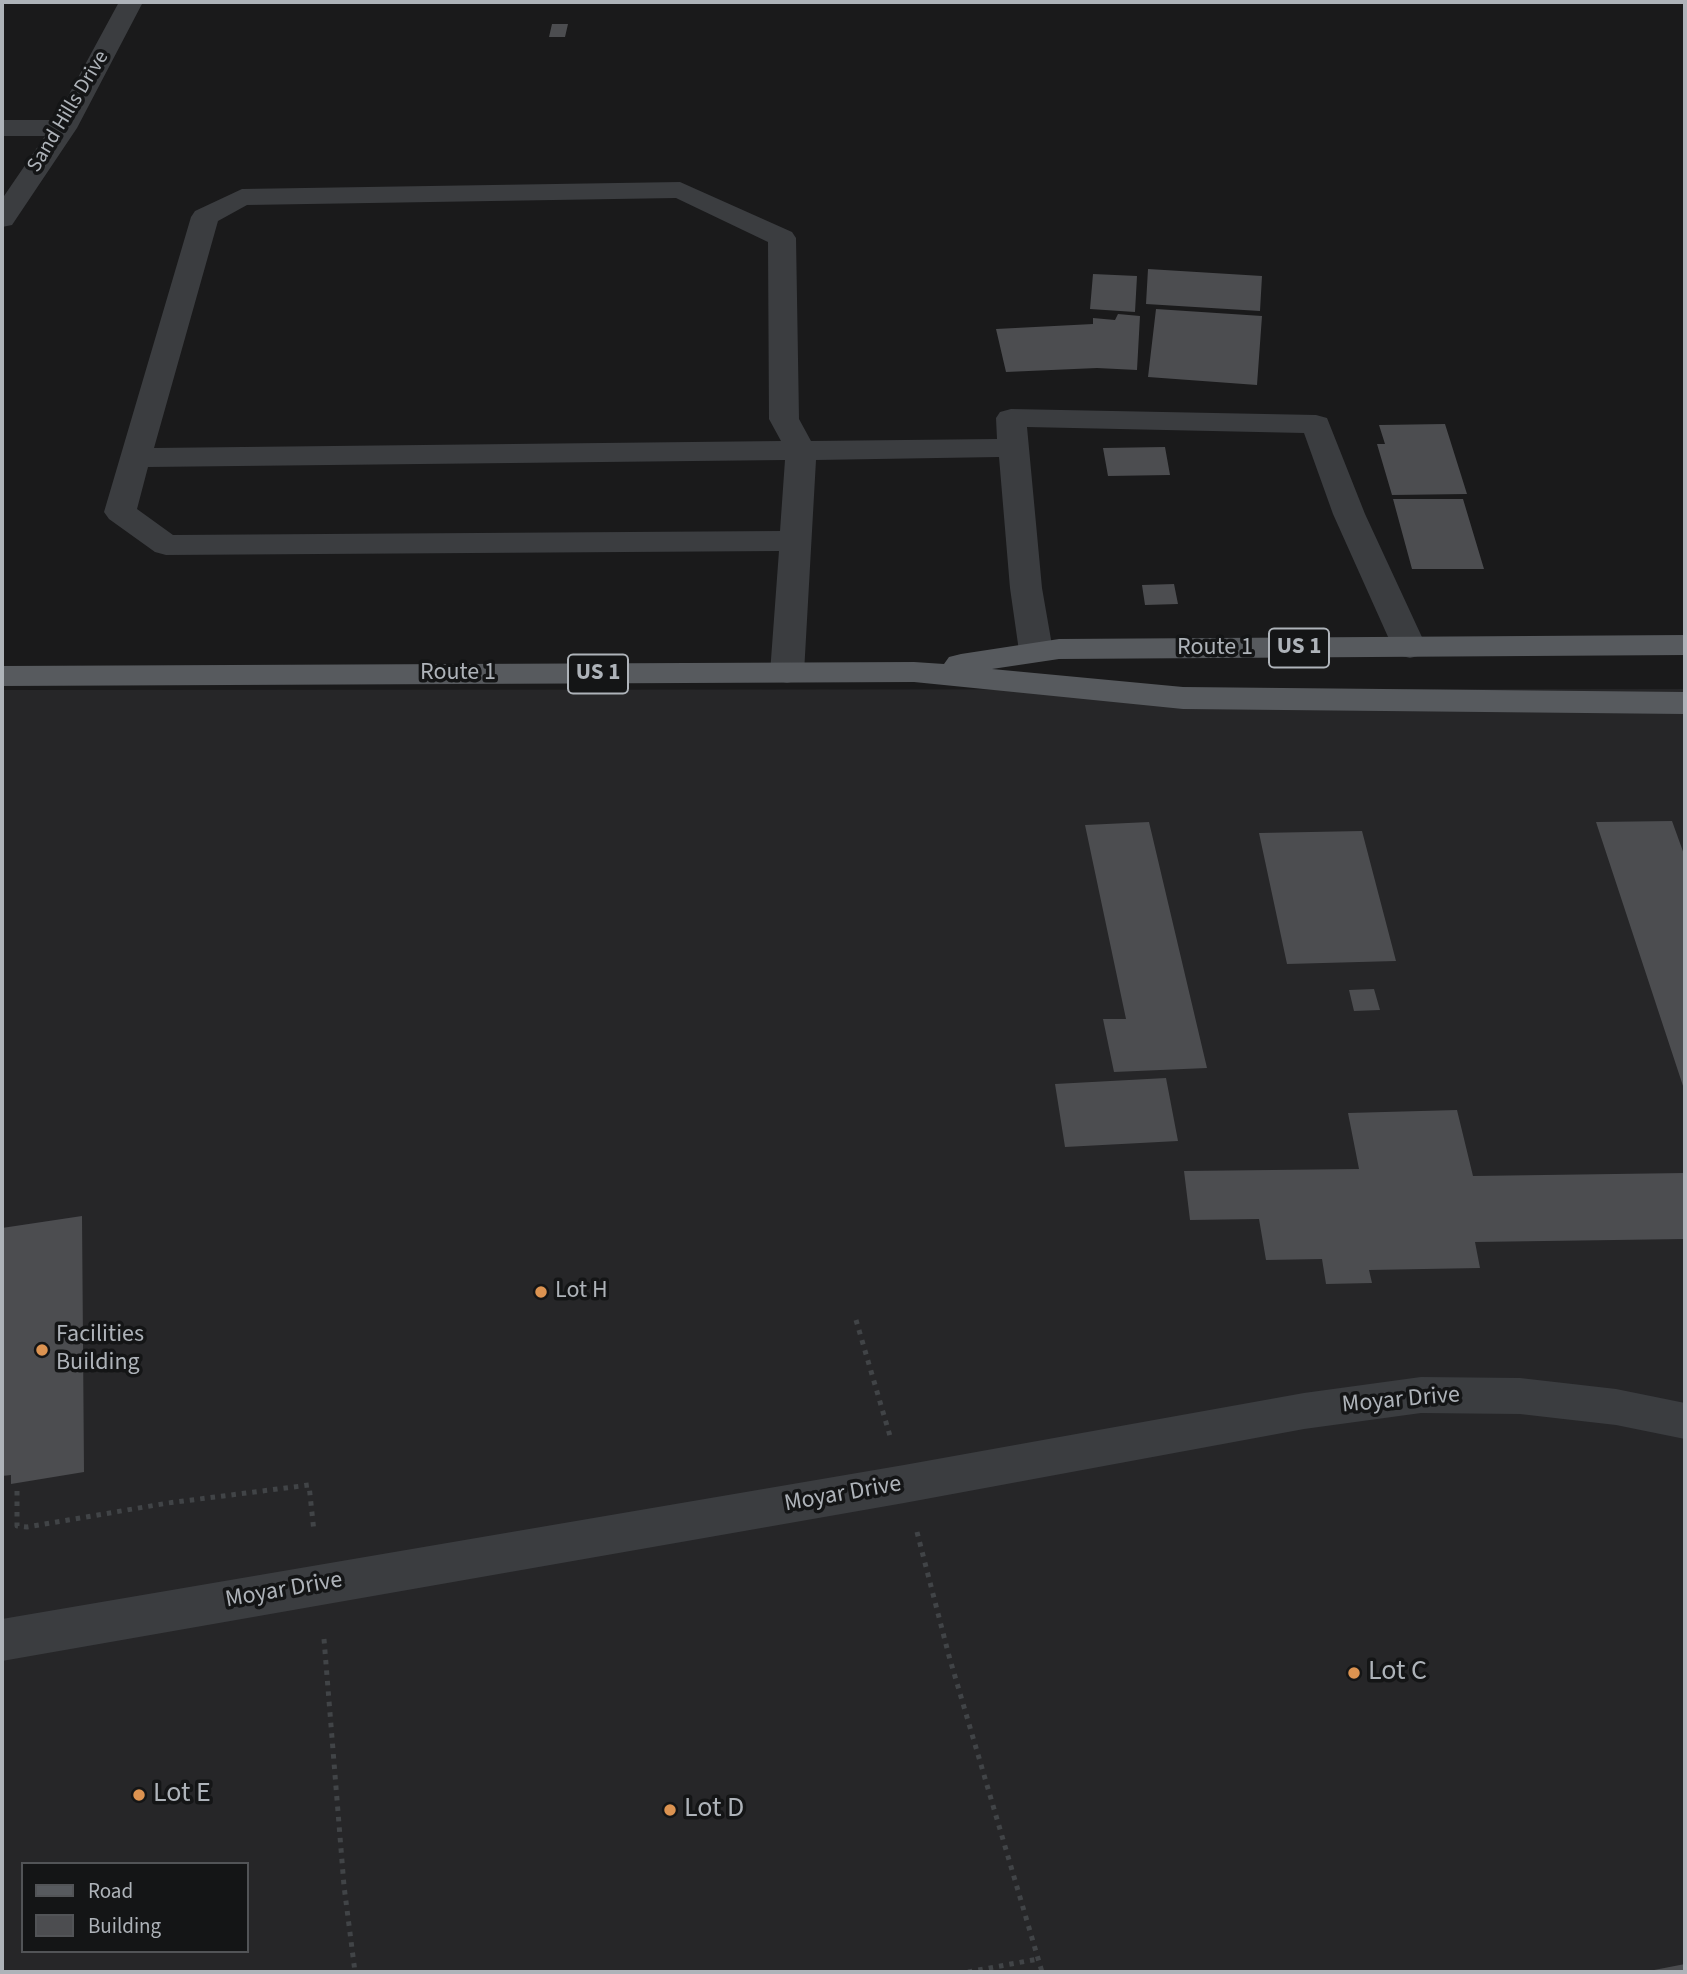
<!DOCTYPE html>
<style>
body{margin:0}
#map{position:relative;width:1687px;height:1974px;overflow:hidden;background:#1a1a1b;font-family:"Source Sans 3",sans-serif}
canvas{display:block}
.frame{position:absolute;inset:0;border:4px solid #aeb3b9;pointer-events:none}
.legend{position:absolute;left:21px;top:1862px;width:228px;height:91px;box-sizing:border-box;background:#141516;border:2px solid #525457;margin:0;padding:9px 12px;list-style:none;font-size:21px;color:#aeb3b9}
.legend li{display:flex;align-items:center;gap:14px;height:35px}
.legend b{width:35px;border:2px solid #525457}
</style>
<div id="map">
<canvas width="1687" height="1974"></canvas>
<div class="frame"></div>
<ul class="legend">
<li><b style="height:9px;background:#575a5e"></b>Road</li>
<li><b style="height:19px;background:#4c4d50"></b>Building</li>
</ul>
</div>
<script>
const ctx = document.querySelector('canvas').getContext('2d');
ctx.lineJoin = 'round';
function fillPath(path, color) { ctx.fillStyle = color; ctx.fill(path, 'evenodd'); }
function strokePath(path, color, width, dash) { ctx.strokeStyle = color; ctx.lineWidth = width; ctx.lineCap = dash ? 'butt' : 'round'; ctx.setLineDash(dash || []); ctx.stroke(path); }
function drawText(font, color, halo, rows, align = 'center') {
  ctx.font = font + ' "Source Sans 3",sans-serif'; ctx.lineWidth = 7; ctx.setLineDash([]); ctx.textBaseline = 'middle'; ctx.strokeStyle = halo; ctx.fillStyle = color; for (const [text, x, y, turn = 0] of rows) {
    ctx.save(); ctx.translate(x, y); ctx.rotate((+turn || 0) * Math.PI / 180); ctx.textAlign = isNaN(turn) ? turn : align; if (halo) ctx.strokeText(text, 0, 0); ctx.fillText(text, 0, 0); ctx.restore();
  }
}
const built = new Path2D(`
 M1685,689v1283h-1683v-1282zM23,1864h224v87h-224z`);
const building = new Path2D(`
 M552,24h16l-3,13h-16z
 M1148,269l114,7 -2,35 -114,-7z
 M1093,274l44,2 -2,36 -45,-3z
 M1156,309l106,7 -5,69 -109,-8z
 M1118,314l22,2 -3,54 -40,-2 -91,4 -10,-43 97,-5v-6l22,2z
 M1445,424l22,70 -75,1 -15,-51h8l-6,-19z
 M1165,447l5,28 -62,1 -5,-28z
 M1393,499h70l21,70h-72z
 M1174,584l4,20 -33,1 -3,-20z
 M1672,821l13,36v235l-89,-270z
 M1149,822l58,246 -93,4 -11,-53h23l-41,-194z
 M1362,831l34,130 -109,3 -28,-131z
 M1374,989l6,21 -26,1 -5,-21z
 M1166,1078l12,63 -113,6 -10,-63z
 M1457,1110l16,66 212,-3v66l-210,3 5,26 -111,2 3,13 -46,1 -4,-25 -56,1 -7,-41 -69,1 -6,-49 175,-2 -11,-56z
 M82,1216l2,256 -73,12v-9l-9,1v-248z
 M1685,1964v8h-35l-1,-1z`);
const path = new Path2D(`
 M856,1320l34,116
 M17,1491v35l10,1 141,-24 141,-18 5,47
 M917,1532l32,124 93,316
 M324,1639l20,247 11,86
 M968,1972l70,-13`);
const minor = new Path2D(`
 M119,2h24l-66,126 -65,97 -10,2v-28l43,-63h-43v-16h53z
 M680,182l112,50 4,6 3,181 12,22 186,-2 -1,-21 4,-6 11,-3 305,6 11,3 38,96 62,134 -5,7 -12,3 -12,-3 -5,-7 -60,-134 -29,-81 -277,-6 15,161 11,63 -5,7 -12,3 -12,-3 -5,-7 -9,-63 -11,-131 -183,3 -12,213 -5,7 -12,3 -12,-3 -5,-7 9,-122 -613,4 -11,-3 -46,-33 -5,-7 87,-295 4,-6 47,-22zM676,198l92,44 1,177 12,22 -627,7 64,-227 29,-16zM785,460l-5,71 -607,4 -36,-26 11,-42z
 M1421,1377l99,1 96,11 69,14v36l-69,-14 -96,-11 -99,-1 -117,16 -400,74 -902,158v-42l902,-154 400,-72z`);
const major = new Path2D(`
 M1685,635v20l-626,4 -67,10 191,18 502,5v22l-502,-5 -269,-27 -912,4v-20l912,-4 30,2 5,-7 12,-3 98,-15z`);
const markers = [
 [541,1292,7,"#dc9351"],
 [42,1350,7,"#dc9351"],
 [1354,1673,7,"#dc9351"],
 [139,1795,7,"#dc9351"],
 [670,1810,7,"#dc9351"]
];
const farStreetnames = [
 ["Sand Hills Drive",69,112,-59]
];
const shields = [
 [1299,648,60],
 [598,674,60]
];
const shieldNames = [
 ["US 1",1299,648],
 ["US 1",598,674]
];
const streetNames = [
 ["Route 1",1215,649],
 ["Route 1",458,674],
 ["Moyar Drive",1401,1401,-5],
 ["Moyar Drive",843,1495,-10],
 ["Moyar Drive",284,1591,-10]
];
const poiNames = [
 ["Lot H",555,1292],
 ["Facilities",56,1336],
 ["Building",56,1364]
];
const nearPoinames = [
 ["Lot C",1368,1673],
 ["Lot E",153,1795],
 ["Lot D",684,1810]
];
fillPath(built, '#262628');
fillPath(building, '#4c4d50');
strokePath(path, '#414447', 5, [4.5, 6]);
fillPath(minor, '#3b3d40');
fillPath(major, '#575a5e');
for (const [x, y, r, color] of markers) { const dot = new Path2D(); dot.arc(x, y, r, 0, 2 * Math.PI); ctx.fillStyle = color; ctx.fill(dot); strokePath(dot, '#141516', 2.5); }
drawText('21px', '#aeb3b9', '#141516', farStreetnames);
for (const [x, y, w] of shields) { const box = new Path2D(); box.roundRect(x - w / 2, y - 19.5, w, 39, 5); ctx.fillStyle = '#141516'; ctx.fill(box); strokePath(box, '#aeb3b9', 2); }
drawText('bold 23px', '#aeb3b9', null, shieldNames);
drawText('24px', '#aeb3b9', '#141516', streetNames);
drawText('24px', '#aeb3b9', '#141516', poiNames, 'left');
drawText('28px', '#aeb3b9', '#141516', nearPoinames, 'left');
</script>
